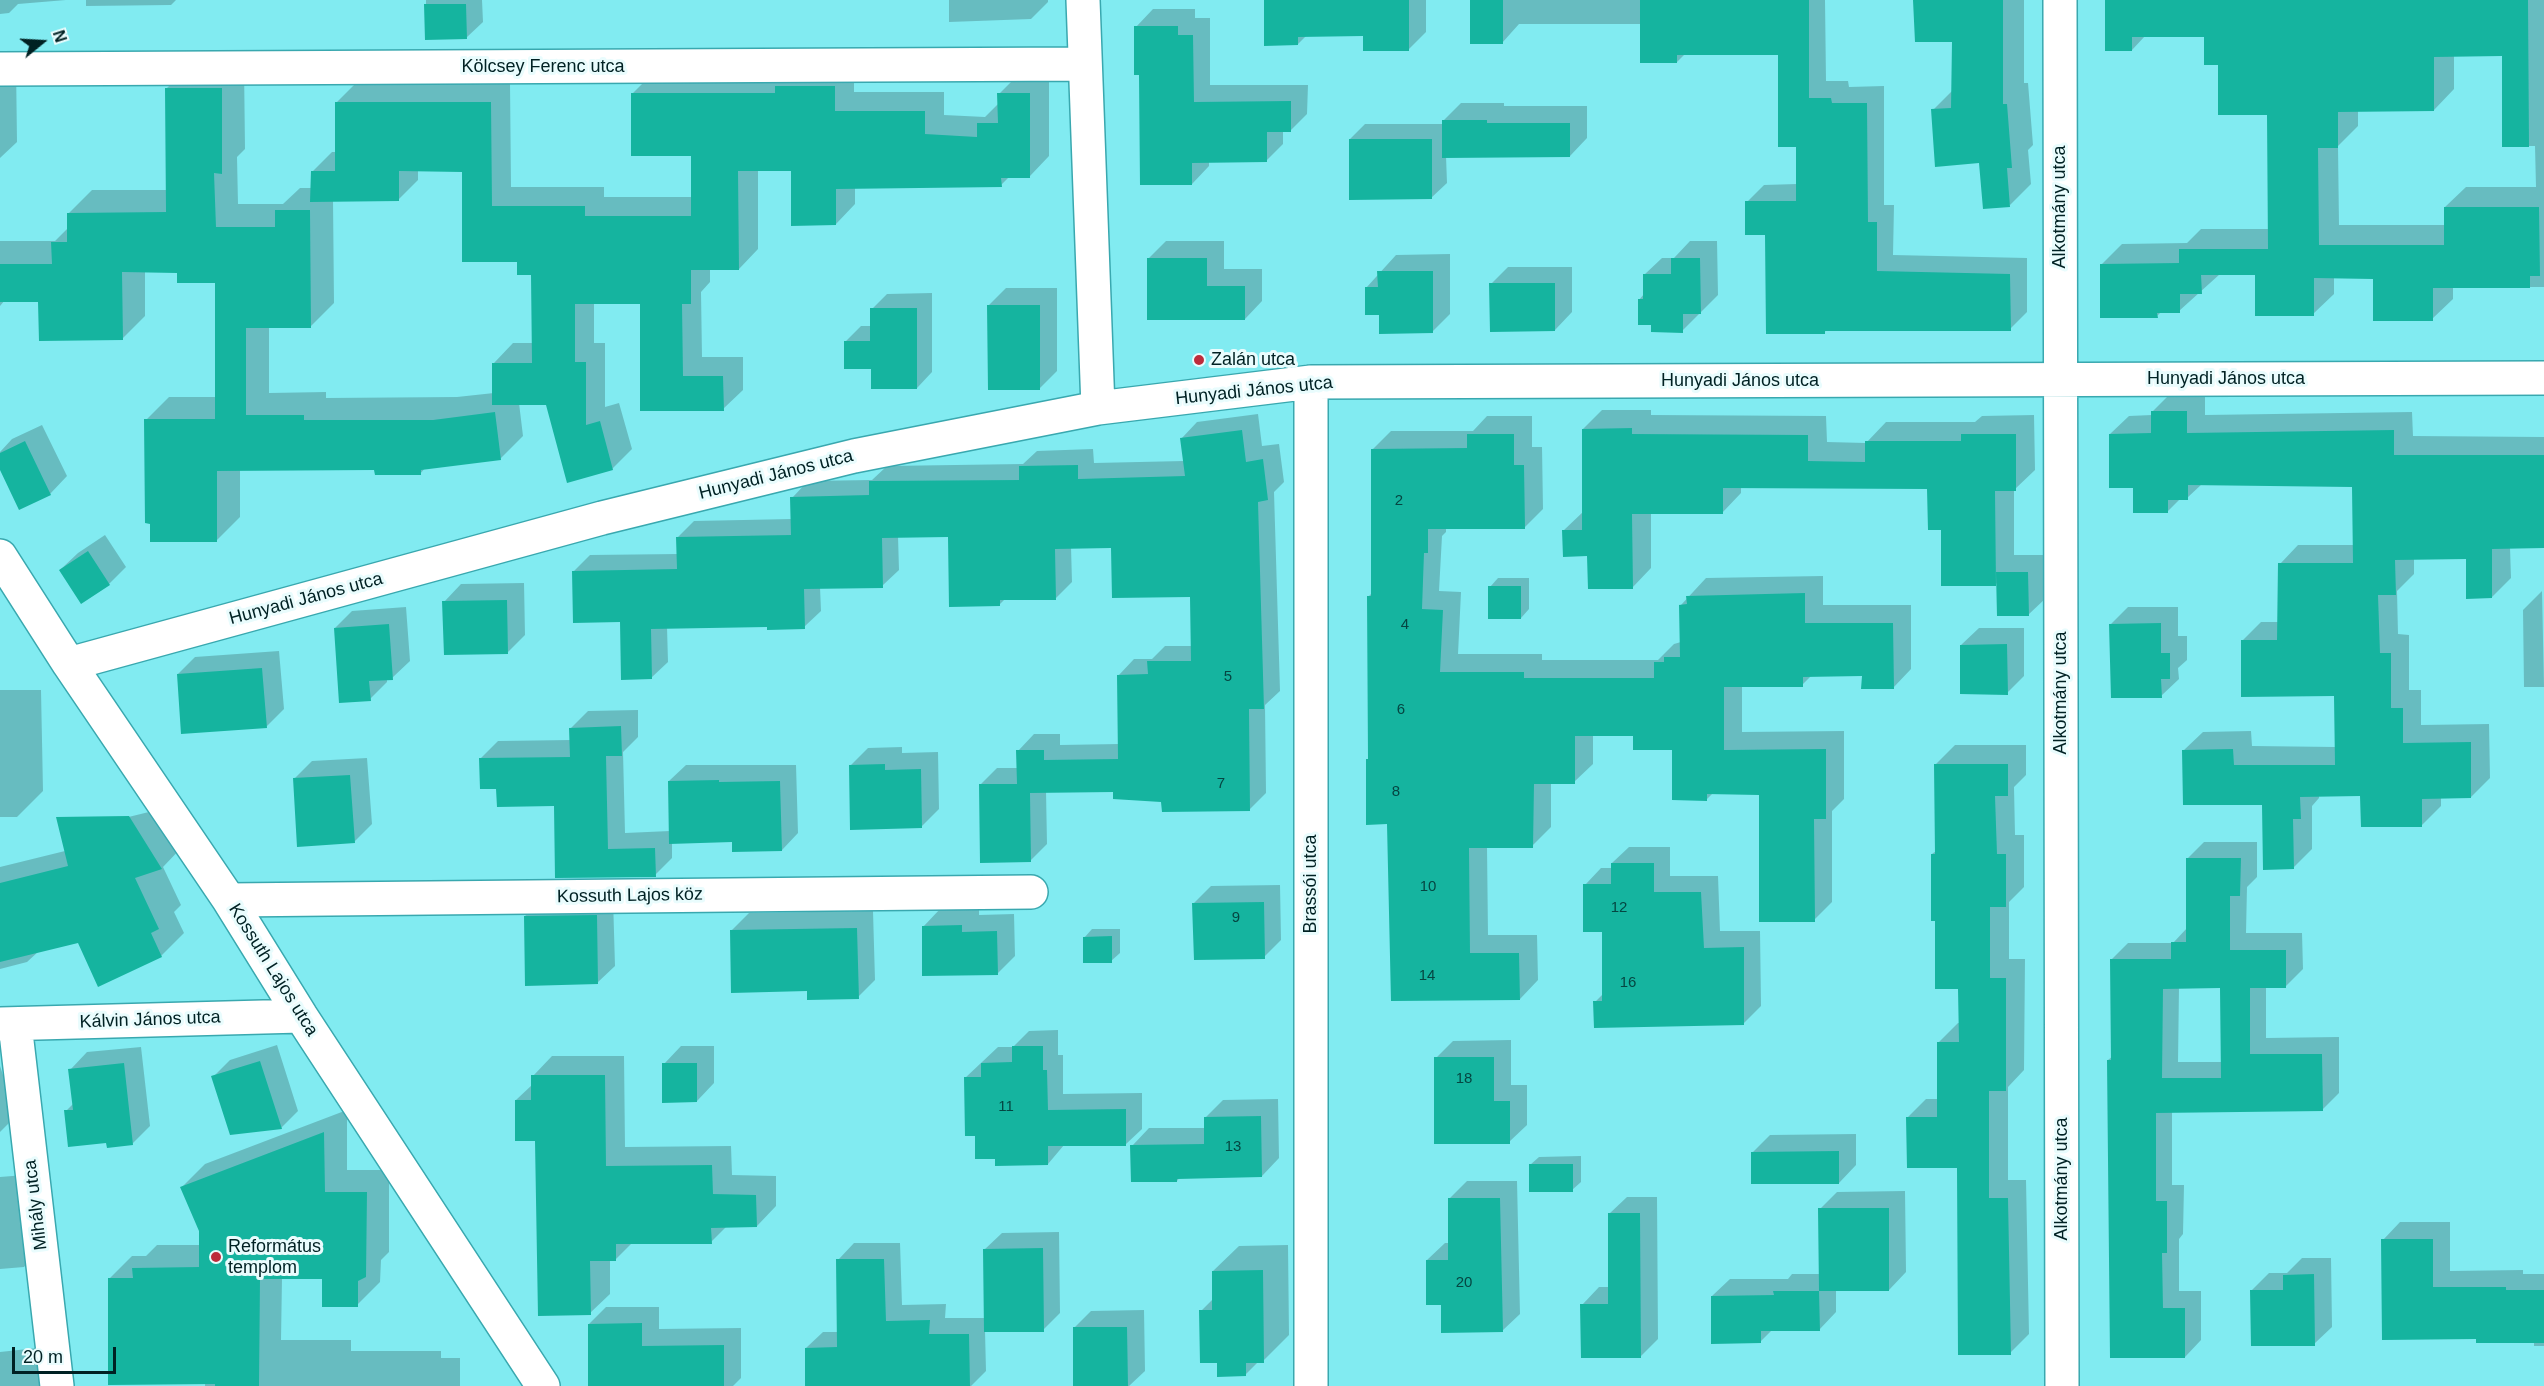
<!DOCTYPE html>
<meta charset="utf-8">
<style>
body{margin:0}
#map{position:relative;width:2544px;height:1386px;overflow:hidden;background:#81ebf1;font-family:Arial,sans-serif}
canvas{display:block}
.north{position:absolute;left:12px;top:12px;width:60px;height:60px;-webkit-text-stroke:4px #e9fcfd;paint-order:stroke;rotate:72deg;font-size:16px;font-weight:700;line-height:24px;text-align:center;color:#002123}
.north::after{content:'';display:block;margin:auto;width:21px;height:27px;background:#002123;clip-path:polygon(50% 0,100% 100%,50% 72%,0 100%)}
.scale{position:absolute;left:12px;top:1347px;width:104px;height:27px;box-sizing:border-box;border:3px solid #002123;border-top:0;padding-left:8px;font-size:18px;line-height:21px;white-space:nowrap;color:#002123;-webkit-text-stroke:4px #e9fcfd;paint-order:stroke}
</style>
<div id="map">
<canvas width="2544" height="1386"></canvas>
<div class="north">N</div>
<div class="scale">20 m</div>
</div>
<script>
const ctx = document.querySelector('canvas').getContext('2d');
ctx.lineJoin = 'round';
function fillPath(path, color) { ctx.fillStyle = color; ctx.fill(path, 'evenodd'); }
function strokePath(path, color, width, dash) { ctx.strokeStyle = color; ctx.lineWidth = width; ctx.lineCap = dash ? 'butt' : 'round'; ctx.setLineDash(dash || []); ctx.stroke(path); }
function drawText(font, color, halo, rows, align = 'center') {
  ctx.font = font + ' Arial,sans-serif'; ctx.lineWidth = 6; ctx.setLineDash([]); ctx.textBaseline = 'middle'; ctx.strokeStyle = halo; ctx.fillStyle = color; for (const [text, x, y, turn = 0] of rows) {
    ctx.save(); ctx.translate(x, y); ctx.rotate((+turn || 0) * Math.PI / 180); ctx.textAlign = isNaN(turn) ? turn : align; if (halo) ctx.strokeText(text, 0, 0); ctx.fillText(text, 0, 0); ctx.restore();
  }
}
const shadow = new Path2D(`
 M0,0h66l-48,4 -9,9 -9,1z
 M86,0h90l-5,5 -85,1z
 M426,0h56l1,22 -17,16h-40z
 M949,0h99v2l-17,17 -82,3z
 M1265,0h161v32l-17,17 -44,-15 -58,1 -9,9z
 M1471,0h354l1,81h22l1,6 35,-1v119h10l-1,50 134,3v54l-17,17h-183l-3,4 -77,-131 17,-17 33,-1 1,-38 -19,-93 -94,1 -8,8 -35,-38h-123l-17,19z
 M1914,0h110v83h4l5,62 -5,5 3,34 -21,21 -29,-43 -48,-52 20,-20 1,-50z
 M2106,0h438v287h-91v12l-21,20 -57,-42h-41v17l-21,20 -57,-40h-36l-41,37h-17l-5,5 -56,-51 21,-21 65,-1 14,-14h68v-116l-50,-49 -14,-28h-60l-13,14zM2454,55h50v91h31l1,41h-70l-21,20v18h-106l-1,-79 20,-20v-16h76l20,-21z
 M1153,9h42v9h15v67h98l-1,29 -17,17h-7v13l-17,17h-57v5l-17,18 -51,-110 -5,-47z
 M0,64h16l1,78 -17,16z
 M190,65h54l1,84 -8,8 1,47h45l17,-16h12v-16l20,-20h5l-1,-49 20,-20h154l1,104h93v10h88v-43l-60,-60 20,-20 202,-7v25h90v23l41,2 14,-14v-9l20,-20h30v82l-19,20h-20l-9,9 -146,2v17l-19,20 -43,-54h-35v79l-19,20h-29v13l-9,10 1,65h41v33l-20,19 -81,1 -1,-108h-47v41h11v64l14,-4 13,46 -20,20 -65,-66h-28l4,33 -23,23 -74,8 -6,7 -44,-5h-136v48l-23,23 -65,-18 -6,-102 23,-23h48l-1,-115 -38,-11h-33v45l-23,23 -82,-39h-35l-5,6v-65h55l14,-14v-14l23,-23h75v-102zM418,170l45,1 55,89 15,14 1,69h-21l-19,20v30l-37,4 -131,1v-6l-57,1v-67h42l23,-23 -1,-103h65l20,-20z
 M1461,103h43v3h83v32l-17,18h-124l1,27 -16,15 -81,-59 15,-15h78v-3z
 M1166,241h58v28h38v32l-17,18 -96,-61z
 M1690,241h27l1,54 -36,36 -30,-8 -13,-23 5,-6v-19l18,-17h12z
 M1450,254v60l-18,18 -52,-18 -14,-26 30,-33z
 M1508,267h64v45l-17,18 -64,-46z
 M1006,288h51v83l-17,17 -51,-83z
 M932,293v79l-15,16 -44,-20 -27,-27 15,-15h11v-17l15,-15z
 M2171,393h34v22l207,-3 1,24 131,1v109l-34,1 1,31 -19,19 -24,-39 -54,1v15l-17,17 1,43 11,1v55h12v35l68,-1 1,54 -19,19h-30v9l-19,19 -60,-31 -43,1v3l-7,8v43l-19,19 -30,-65 -79,-53 19,-18 48,-1 1,15 84,1 -1,-52 -93,-54 19,-19h18l1,-58 18,-19h56v-60l-152,-1 -15,14h-6l-13,13 -34,-24 -24,-53 19,-18 23,-1v-3z
 M1602,410h49v5l175,1 1,26 39,1 20,-21h89l7,-6 52,-1 1,55 -21,20v65h31l1,43 -18,17 -30,-33 -3,3 -66,-97 -188,-1v6l-19,20h-71v55l-19,20 -43,-33 -25,-25 20,-19 -1,-82z
 M1258,414l4,32 17,-2 5,38 -10,10 6,199 -15,14 1,88 -16,16 -87,-9 -48,-10 -69,1 1,53 -16,16 -51,-75 17,-17h21v-17l16,-17h26v11l59,-1 -1,-68 16,-17h18l13,-13h28l-2,-51 -79,-49 -41,1 1,35 -16,16 -51,1 -6,6 -49,-70 -52,1 1,34 -17,16 -62,1 1,24 -17,16 -35,-1 -102,1 1,35 -17,16 -30,-57 -47,-50 16,-16 88,-1v-17l16,-16 98,-2v-21l16,-17 64,-1 15,-14 136,-2 14,-13 56,-2 1,14 90,-2 -3,-22 16,-17z
 M1487,416h45v31h10l1,62 -19,19h-78v4l-4,4 -3,55 22,1 -3,62h84v6h116l16,-16 7,-2v-37l25,-27 117,-2v29h88v64l-18,19 -30,-14 -51,1 -10,10 -60,1v46l102,-1v68l-12,12v91l-18,18 -53,-127h-48l-6,6 -33,-51 -39,-13h-42v29l-19,18h-23v45l-19,19 -45,1 1,88h49l1,45 -18,19h-128l-4,-176 -21,-63 3,-3 -2,-160 5,-5 -1,-142 19,-19h82z
 M42,425l25,51 -17,18 -50,-27v-15l12,-13z
 M105,535l21,32 -17,17 -49,-14 18,-17z
 M1498,578h31v31l-8,9 -31,-31z
 M524,583l1,52 -18,18 -63,-51 17,-18z
 M2542,591l2,96h-20l-1,-77z
 M406,607l4,54 -18,17 -5,1v3l-17,17 -35,-71 17,-17z
 M2128,607h50v29h9v24l-9,8 1,11 -18,17 -50,-72z
 M1979,628h45v48l-17,17 -46,-48z
 M279,651l5,58 -18,18 -88,-53 17,-17z
 M0,690h41l2,101 -26,26h-17z
 M638,710v27l-15,15 2,81 45,-2 -1,-50 17,-16h110l2,68 -16,17 -49,-9 -61,1v16l-17,17 -98,1 -2,-71 -58,-18 -16,-29 17,-17 73,-1v-12l17,-17z
 M1955,745h71v30l-12,12 1,48h9v52l-15,15v57h16l-1,111 -16,17v93h18l3,154 -19,19 -51,-187 -52,-48 19,-19h12l1,-57 19,-19h2l-1,-36 -22,-68 -5,-65 4,-3 -1,-86z
 M902,747v6l36,-1 1,57 -18,18 -70,-62 17,-17z
 M367,758l5,66 -18,18 -60,-63 18,-18z
 M161,809l23,36 -21,22 18,38 -7,7 10,21 -23,23 -82,-15 -40,10 -12,11 -27,7v-102l65,-16 23,-24z
 M2204,842h53v35l-10,10 -1,46h56l1,36 -17,17h-20v52l73,-1v56l-17,17 -150,1v74h12l-1,49 -4,5v52h22v49l-16,17h-74l-3,-297 5,-4 -2,-96 17,-17h45l15,-16 -1,-68zM2179,987h42l1,75h-44z
 M1629,847h41v29h48l2,55h40l1,75 -17,17 -149,-21 9,-9v-63l-19,-45 16,-17h11v-5z
 M1280,885l1,55 -17,17 -70,-54 17,-17z
 M613,898l2,68 -18,17 -72,-67 18,-17z
 M940,909h39v6l35,-1 1,42 -18,18 -74,-47z
 M873,911l2,69 -17,17 -50,-7 -77,-59 18,-18z
 M1092,929h28v24l-9,8 -27,-23z
 M1058,1030v25h5v39l79,-1v36l-17,16h-61l-16,19 -52,-6 -20,-24 -11,-56 33,-31h15l16,-16z
 M1511,1040v45h16v40l-18,17 -73,-84 17,-17z
 M277,1045l21,66 -17,17 -68,-51 17,-17z
 M681,1046h33v37l-17,18 -33,-37z
 M141,1047l9,79 -18,18 -25,-3 -41,-30 8,-8 -4,-33 17,-18z
 M552,1056h72l1,91 106,-1 1,29 44,1v30l-19,20h-30l-16,16 -79,1 -16,16h-6v35l-20,19 -54,-174 -20,-39 17,-16v-8z
 M0,1066l3,9 9,-2 5,42 -17,17z
 M1278,1099l1,59 -17,18 -82,1 -3,4 -45,-35 17,-18h57l-1,-10 18,-18z
 M347,1110v60h42v82l-8,8 -1,22 -23,23 -33,-28 -42,1 -1,62h70v11h90v7h19v28h-255v-4l-96,-103 23,-23h14l11,-11h43v-15l-18,-43 23,-23z
 M1856,1134v31l-17,18 -86,-31 17,-17z
 M1581,1156v26l-9,8 -42,-25 9,-8z
 M37,1174l8,71 -21,22 -24,2v-92z
 M1467,1181h50l3,133 -18,17 -59,-27 -16,-44 18,-17h5l-1,-44z
 M1905,1191l1,81 -17,18 -53,-1v23l-17,18h-47l-12,12 -48,-46 18,-17h58l4,-5h28v-65l17,-17z
 M1627,1197h30l1,142 -17,17 -59,-51 17,-18h10v-73z
 M2400,1222h50v49l73,-1v4h21v72h-10v-4l-57,-5 -94,-97z
 M1059,1232l1,81 -17,17 -58,1 1,40 -15,15h-164l-1,-38 17,-16h15v-72l16,-17h46l2,62 44,-1 -1,14h40l-1,-68 18,-17z
 M1288,1245l1,90 -26,26h-4l-14,14 -27,-13 -17,-51 13,-13 -1,-27 26,-25z
 M2302,1258h29l1,69 -18,17 -62,-54 17,-17h18z
 M606,1307h53v22l82,-1v50l-8,8h-143l-1,-62z
 M1144,1310l1,61 -16,15h-54l-1,-58 17,-17z
 M37,1348l4,38h-41v-34z`);
const building = new Path2D(`
 M1264,0h145v51h-46v-15l-65,1v8l-34,1z
 M1470,0h33v44h-33z
 M1640,0h169v98h22l1,5h35l1,119h9v49l133,3 1,57h-186v3h-59l-1,-99h-20v-34h51v-54h-18v-92h-101v8h-37z
 M1913,0h90v104h4l5,64h-5l3,39 -27,2 -4,-46 -44,4 -4,-58 20,-1 1,-66h-37z
 M2105,0h423l1,147h-27v-91l-68,1v54l-96,1v36h-20l1,97h125v-38h95l1,69h-10v12h-97v33h-60v-42l-59,-1v38h-59v-41h-54l1,19h-22v19h-23l1,5h-58v-54l79,-1v-14h89l-1,-134h-49v-50h-14v-28h-72v14h-27z
 M424,4h42l1,35 -42,1z
 M1134,26h44v9h15l1,67 97,-1v31h-24v30l-75,1v22h-52l-1,-110h-5z
 M775,86h60v25h90v23l52,3v-14h21l-1,-30h33v85h-29l1,9 -166,2v36l-45,1v-55h-53l1,99h-48v34h-9l1,72h40l1,35h-84v-107h-65v58h11v63l14,-4 13,49 -46,13 -21,-78h-54v-42h40l-1,-88h-14v-13h-55v-90l-63,-1v30l-89,1 1,-31h24v-69h156l1,104h93v10h106v-60h-60v-63h144z
 M165,88h57v86l-8,-1 2,54h59v-17h35l1,118h-65v87h58v5h129l62,-8 6,48 -80,10v5h-46l-1,-5 -157,1v71h-67v-18l-5,-1 -1,-104h71v-136h-38v-10l-55,-1 1,68 -84,1 -1,-39h-38v-38h52l-1,-22h16v-29l99,-1z
 M1442,120h45v3h83v34l-128,1z
 M1349,139h83v60l-83,1z
 M1147,258h60v28h38v34h-98z
 M1671,258h29l1,56h-18v19l-32,-1v-7h-13v-26h5v-25h28z
 M1377,271h56v62l-54,1v-19h-14v-28h13z
 M1489,283h66v48l-65,1z
 M987,305h53v85h-52z
 M870,308h47v81h-46v-20h-27v-28h26z
 M2151,411h36v22l207,-3v25h150v93l-52,1v49l-26,1v-40l-71,1 1,35h-18l2,58h11v55h12v35l68,-1v56l-49,1v28h-61l-1,-31 -60,1 1,22h-8l1,50 -31,1 -1,-65h-79l-1,-55 51,-1 1,16h101l-1,-69 -93,1v-57h36l1,-77h75l-1,-76 -164,-2v15h-20v13h-35v-25h-24v-54l42,-1z
 M1632,428v6l176,1v26l57,1v-21h96v-7h55v57h-21l1,95h-55v-56h-13l-1,-41 -204,-1v26h-91l1,75h-45l-1,-33 -24,1 -1,-27h20v-101z
 M1242,430l4,32 17,-3 5,41 -10,2 6,207h-15l1,102 -88,1 -1,-10 -48,-3v-7l-83,1 1,69 -51,1 -1,-79h38l-1,-34h28v10l74,-1 -1,-84 31,-1 -1,-13h44l-1,-64 -78,1 -1,-50 -56,1 1,51h-56v6l-51,1 -1,-70 -66,1 1,50 -79,1 1,40 -38,1v-3l-116,2 1,50 -31,1 -1,-58 -47,1 -1,-52 105,-2 -1,-32 115,-2 -1,-38 79,-2v-14l150,-1v-14l59,-1v14l107,-3 -5,-38z
 M1467,434h47v31h10l1,64h-97v24h-4l-2,56 21,1 -3,62h84v6h130v-16h10v-5h16l-1,-52 8,-1 -1,-8 119,-3v30h88l1,66h-33l1,-13 -59,1v10h-79v63l102,-1v70h-12l1,103h-56v-127l-52,-1v7l-35,-1v-50h-39v-14h-58v48h-41l-1,64h-64l1,105h49l1,47 -129,1 -4,-177 -21,1v-66h2l-1,-163h4v-147l96,-1z
 M25,441l26,54 -32,15 -19,-40v-17z
 M88,551l22,34 -29,19 -22,-34z
 M1996,572h32l1,44h-32z
 M1488,586h33v33h-33z
 M507,600l1,54 -64,1 -2,-54z
 M2161,623v30h9v26h-9l1,19h-51l-2,-74z
 M389,624l4,56 -24,1 2,20 -32,2 -5,-75z
 M2007,644l1,51 -48,-1v-49z
 M262,668l5,60 -86,6 -4,-60z
 M621,726l1,30h-16l2,93 47,-1 1,29 -101,1 -1,-72 -57,1 -1,-18h-16l-1,-31 91,-1 -1,-29z
 M885,764v6l36,-1 1,59 -72,2 -1,-65z
 M1934,764h74v32h-13l2,58h9v53h-16v71h16v113h-17v107h19l3,157h-53l-1,-187h-50l-1,-51h31v-75h22l-1,-53h-23v-68h-4v-67h4z
 M350,775l5,68 -58,4 -4,-69z
 M719,780v2l61,-1 2,70 -50,1v-10l-63,2 -1,-63z
 M129,816l33,53 -27,9 24,51 -8,4 11,24 -64,30 -20,-44 -78,19v-79l68,-17 -12,-49z
 M2186,858h55l-1,38h-10v54h56v38h-36v66h72l1,57 -167,2v88h11v52h-5l1,55h22v50h-75l-3,-298h4l-1,-101h61v-17h15zM2220,988l1,90h-59l1,-89z
 M1611,863h43v29h47l3,56 40,-1v78l-150,3 -1,-27h9v-69h-19v-48h28z
 M1264,902l1,57 -71,1 -2,-57z
 M597,915l1,69 -73,2 -1,-70z
 M962,925v7l35,-1 1,44 -76,1v-50z
 M857,928l2,71 -52,1v-9l-76,2 -1,-63z
 M1112,936v27h-29v-26z
 M1012,1046h31v24h4l1,40 78,-1v37h-78v19l-53,1v-7h-20v-23h-10l-1,-59h17v-14l31,-1z
 M1434,1057h60v44h16v43h-76z
 M260,1061l22,68 -52,6 -19,-59z
 M124,1063l9,82 -26,3 -1,-5 -38,4 -4,-37h9l-5,-41z
 M662,1063h35v39l-35,1z
 M531,1075h74l1,91 106,-1 1,29 43,1 1,32 -46,1 1,16h-96v17h-26l1,54 -53,1 -3,-175h-20v-41h16z
 M1261,1116l1,61 -85,2v3h-46l-1,-37 74,-1v-27z
 M324,1132l1,60h42l-1,85 -8,4v26h-36v-28h-62l-1,107h-44v-2l-107,1v-107h25l-1,-10 67,-1v-36l-19,-44z
 M1839,1151v33h-88v-32z
 M1529,1164h44v28h-44z
 M1448,1198h52l3,134 -62,1v-28h-15v-45h22z
 M1818,1208h71v83h-70z
 M1608,1213h32l1,145h-60l-1,-54h28z
 M2381,1239h52v48h73v3h38v53h-68v-4l-94,1z
 M1043,1248l1,84h-60l-1,-83z
 M836,1259h48l2,62 44,-1 -1,14h40l1,52h-165v-38l32,-1z
 M1263,1270l1,93h-18v13l-29,1v-14h-17l-1,-53h13v-39z
 M2314,1274l1,72h-64l-1,-56h33v-15z
 M1773,1291h46l1,40h-59v12l-50,1v-48l63,-1z
 M642,1323v23l82,-1v41h-136v-62z
 M1073,1327h54l1,59h-55z`);
const minor = new Path2D(`
 M1083,0l15,408
 M2060,0l2,1386
 M0,69l1085,-5
 M1311,382v1004
 M0,556l69,108 160,236 72,116 242,370
 M69,664l533,-146 252,-62 244,-48 213,-26 1233,-4
 M229,900l802,-8
 M0,1024l301,-8
 M15,1024l42,362`);
const markers = [
 [1199,360,6,"#bd2c3b"],
 [216,1257,6,"#bd2c3b"]
];
const numberNames = [
 ["2",1399,501],
 ["4",1405,625],
 ["5",1228,677],
 ["6",1401,710],
 ["7",1221,784],
 ["8",1396,792],
 ["10",1428,887],
 ["12",1619,908],
 ["9",1236,918],
 ["14",1427,976],
 ["16",1628,983],
 ["18",1464,1079],
 ["11",1006,1107],
 ["13",1233,1147],
 ["20",1464,1283]
];
const streetNames = [
 ["Kölcsey Ferenc utca",543,67],
 ["Alkotmány utca",2060,207,-90],
 ["Hunyadi János utca",2226,379],
 ["Hunyadi János utca",1740,381],
 ["Hunyadi János utca",1254,391,-6],
 ["Hunyadi János utca",776,475,-14],
 ["Hunyadi János utca",306,599,-15],
 ["Alkotmány utca",2061,693,-90],
 ["Brassói utca",1311,884,-90],
 ["Kossuth Lajos köz",630,896,-1],
 ["Kossuth Lajos utca",273,970,58],
 ["Kálvin János utca",150,1020,-2],
 ["Alkotmány utca",2062,1179,-90],
 ["Mihály utca",36,1205,-97]
];
const poiNames = [
 ["Zalán utca",1211,360],
 ["Református",228,1247],
 ["templom",228,1268]
];
fillPath(shadow, '#0003');
fillPath(building, '#15b49f');
strokePath(minor, '#39a8af', 36);
strokePath(minor, '#fff', 33);
for (const [x, y, r, color] of markers) { const dot = new Path2D(); dot.arc(x, y, r, 0, 2 * Math.PI); ctx.fillStyle = color; ctx.fill(dot); strokePath(dot, '#e9fcfd', 2); }
drawText('15px', '#054642', null, numberNames);
drawText('18px', '#002123', '#e9fcfd', streetNames);
drawText('18px', '#002123', '#e9fcfd', poiNames, 'left');
</script>
